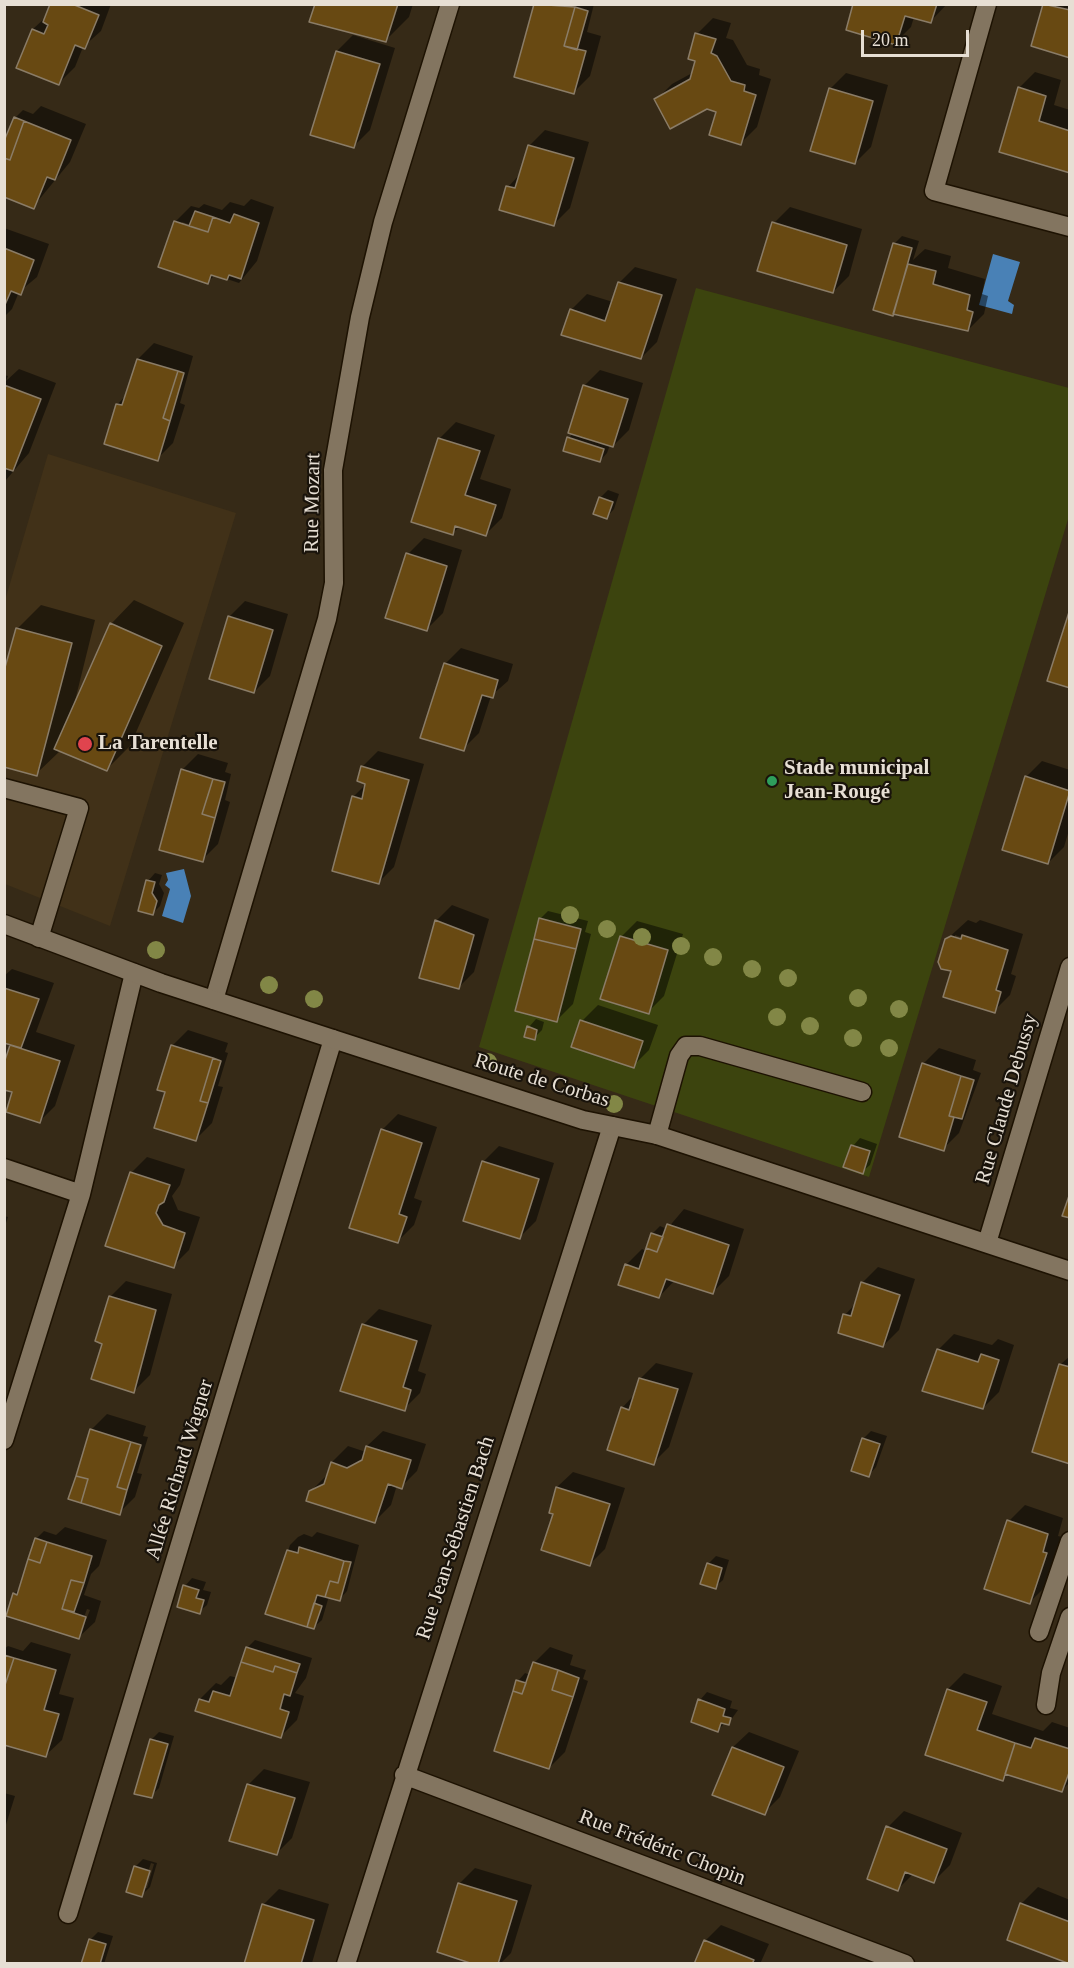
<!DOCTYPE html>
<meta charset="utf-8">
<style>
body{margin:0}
#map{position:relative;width:1074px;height:1968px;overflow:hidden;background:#362a17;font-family:Georgia,serif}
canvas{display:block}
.frame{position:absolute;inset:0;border:6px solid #e7dfd4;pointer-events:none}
.scale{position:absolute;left:861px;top:30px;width:108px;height:27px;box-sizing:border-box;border:3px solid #e7dfd4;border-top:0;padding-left:8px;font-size:18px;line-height:21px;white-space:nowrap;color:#e7dfd4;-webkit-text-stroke:4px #19130b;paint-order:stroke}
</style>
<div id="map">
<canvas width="1074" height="1968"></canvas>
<div class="frame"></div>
<div class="scale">20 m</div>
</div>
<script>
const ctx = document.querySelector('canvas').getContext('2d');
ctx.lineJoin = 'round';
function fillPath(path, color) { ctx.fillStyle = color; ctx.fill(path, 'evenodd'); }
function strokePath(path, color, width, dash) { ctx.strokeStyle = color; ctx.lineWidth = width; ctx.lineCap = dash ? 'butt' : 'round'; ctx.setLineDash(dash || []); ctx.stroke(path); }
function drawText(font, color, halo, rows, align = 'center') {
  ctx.font = font + ' Georgia,serif'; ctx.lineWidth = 4.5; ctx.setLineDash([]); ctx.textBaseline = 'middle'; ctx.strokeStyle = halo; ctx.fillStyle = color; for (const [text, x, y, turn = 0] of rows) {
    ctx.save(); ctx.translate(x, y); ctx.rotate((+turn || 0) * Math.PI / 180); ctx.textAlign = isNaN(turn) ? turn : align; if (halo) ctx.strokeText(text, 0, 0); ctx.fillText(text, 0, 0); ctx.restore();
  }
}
const built = new Path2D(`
 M48,454l188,59 -126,413 -105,-42 -1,-280z`);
const green = new Path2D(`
 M696,288l373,100v128l-200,661 -390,-130z`);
const water = new Path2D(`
 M993,254l27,8 -12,39 6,4 -2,9 -33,-9z
 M184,869l7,27 -8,27 -21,-7 8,-27 -5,-4 3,-5 -2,-7z`);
const shadow = new Path2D(`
 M51,4h60l-10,27 -18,16 -8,20 -16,16 -41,-16 15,-38 14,-13z
 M316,4h97l-4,13 -23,23z
 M535,4h59l-7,28 14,4 -11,40 -16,16z
 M855,4h92l-16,17 -17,-4 -3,10 -16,16z
 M1045,4h25v52z
 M713,18l18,5 -5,15 7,2 14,25 13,4 -1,6 12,4 -14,48 -16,16 -24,-32 -11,-4 -50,-7 16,-16 22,-12 3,-38z
 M353,35l42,13 -25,82 -16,16 -17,-95z
 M1035,72l26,8 -7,25 16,5v61l-69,-20 18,-63z
 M846,73l42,12 -17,62 -16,16 -25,-74z
 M41,106l45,18 -16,38 -37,45 -18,-89 8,-8 10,4z
 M545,130l44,12 -19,66 -16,16 -46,-37 13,-14 8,-27z
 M251,199l23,8 -17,54 -18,22 -24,-8 -8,8 -32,-61 16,-16 8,2 5,-4 18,6 8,-8 14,4zM182,222l9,3v3l-9,-3z
 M790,207l72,22 -13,47 -16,16 -59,-69z
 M4,228l45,16 -12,33 -18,15 -7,17 -8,8z
 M902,236l17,5 -6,19 12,-11 26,7 -3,12 37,11 -3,15 6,2 -4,18 -16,16 -6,-2 -2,2 -66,-17v-69z
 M635,267l42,12 -20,63 -16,16 -70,-48 16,-16 26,8 6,-19z
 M154,343l39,13 -13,47 5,2 -12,38 -16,16 -40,-54 9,-10 12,-36z
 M19,369l37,14 -27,70 -23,27 -2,-105 4,1 -2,5z
 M600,370l43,13 -14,47 -16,16 -3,-1 -3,8 -7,8 -31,-23 4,-5 11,-47z
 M456,422l39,13 -15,44 31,10 -9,29 -16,16 -26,-8 -8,8 -39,-13 27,-83z
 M608,490l11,4 -5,15 -7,8 -7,-19z
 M424,538l38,12 -19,63 -16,16 -19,-75z
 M134,600l50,23 -54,123 -23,23 -47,-18 -24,23 -19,-145 24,-24 54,15 -23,93 39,-89z
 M245,601l43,13 -18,62 -16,16 -25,-75z
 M461,648l52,16 -5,17 -17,15 -12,37 -16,16 -18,-85z
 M378,751l46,13 -30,103 -16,16 -25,-86 14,-14 -5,-16z
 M198,754l30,9 -3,9 6,2 -6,26 5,2 -12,42 -16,16 -20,-90z
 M1042,761l28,9v57l-6,20 -16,16 -22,-86z
 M155,873l7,2 -3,9 5,9 -4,13 -8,8 -4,-33z
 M452,905l37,14 -15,53 -16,16 -22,-67z
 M548,911l40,10 -3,11 6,2 -18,70 -16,16 -17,-101z
 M968,920l8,3 4,-3 43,14 -12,40 5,2 -6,19 -16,16 -41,-41 -7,-30zM955,935l14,5 -14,-1z
 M637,921l46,13 -19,62 -16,16 -27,-75z
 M12,969l42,14 -18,49 39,13 -20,61 -16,16 -25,-31 -10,-23 8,-24 -8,-3v-65z
 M598,1005l60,20 -9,25 -16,16 -51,-45z
 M536,1019l8,3 -2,8 -8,8 -5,-11z
 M188,1030l40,13 -3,9 3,1 -10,33 5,1 -11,36 -16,16 -30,-48 6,-45z
 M939,1048l37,12 -3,10 8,3 -22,60 -16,16 -20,-85z
 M398,1114l39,13 -23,71 8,3 -8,24 -16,16 -16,-111z
 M860,1138l17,6 -7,21 -8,7 -9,-26z
 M499,1146l55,17 -18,58 -16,16 -37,-75z
 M147,1157l38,12 -5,16 -8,11 6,14 22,7 -11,33 -16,16 -42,-93z
 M684,1209l60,20 -15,47 -16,16 -38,-12 -16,17 -33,-32 16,-16 5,2 5,-17 8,-8 7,3z
 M4,1216l4,1 -4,12z
 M878,1267l37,12 -16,51 -16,16 -38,-31 11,-12 6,-20z
 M126,1281l46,13 -22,81 -16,16 -24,-94z
 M379,1309l53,16 -14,46 8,3 -6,19 -16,16 -41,-84z
 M954,1334l38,11 6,-6 16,6 -15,47 -16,16 -45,-58z
 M1070,1356v107l-36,-12 27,-87z
 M656,1363l37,10 -24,74 -16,16 -31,-55 13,-14 5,-15z
 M107,1414l39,12 -3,10 5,1 -11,36 5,1 -7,23 -16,16 -28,-83z
 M383,1431l43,13 -9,27 -16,16 -4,-2 -6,20 -16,16 -65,-29 17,-17 5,-13 16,-16 18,6 1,-6z
 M871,1431l16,5 -11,31 -7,8 -6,-36z
 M573,1472l52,16 -20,61 -16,16 -35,-52 3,-26z
 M1025,1505l38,13 -5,18 4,1 -17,50 -16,16 -20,-82z
 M65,1527l42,13 -8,26 -8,8 -7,21 17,6 -6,21 -16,15 -65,-43 7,-7 15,-48 8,-8 12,4zM87,1609l3,1 -4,10h-3z
 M317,1532l42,13 -12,46 -7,8 -11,-3 -7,24 -8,7 -47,-14 23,-68 8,-8 6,-3 8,3z
 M716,1556l13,4 -6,20 -8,7 -7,-23z
 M192,1578l14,4 -3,8 8,2 -4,13 -8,7 -14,-26z
 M255,1640l57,18 -6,20 -11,15 9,3 -7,24 -16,16 -84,-26 3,-11 16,-16 5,2 9,-9 8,2 9,-30z
 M31,1642l40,12 -12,40 15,4 -12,42 -16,15 -42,-12v-94l4,-3 15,5z
 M550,1647l23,8 -3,10 16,5 -3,9 5,2 -23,71 -16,16 -31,-87 7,-8 5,2 4,-12z
 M964,1673l38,13 -10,28 51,17 9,-9 18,6v54l-9,9 -52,-18 -7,7 -54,-91z
 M707,1692l25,9 -2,7 8,2 -10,14 -3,-1 -7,7 -18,-30z
 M159,1732l15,4 -15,52 -8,8v-56z
 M749,1732l50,19 -19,46 -16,16 -31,-66z
 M264,1769l46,13 -18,56 -16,16 -28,-69z
 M4,1793l11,3 -11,35z
 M904,1811l58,22 -12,32 -16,16 -21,-7 -15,15 -10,-62z
 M143,1859l14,4 -7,24 -8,8 -7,-28zM151,1863l3,1 -7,24h-4z
 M475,1868l57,17 -21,68 -11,11h-22l-19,-80z
 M1038,1887l32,13v63l-61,-23 13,-37z
 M279,1889l50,15 -17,59 -67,1 18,-59z
 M721,1925l48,19 -9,20h-64l9,-23z
 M98,1932l15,4 -9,28h-21l7,-24z`);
const building = new Path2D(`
 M50,4h22l27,11 -14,34 -10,-4 -16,40 -43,-17 16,-39 12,5 4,-9 -5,-3z
 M315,4h83l-12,38 -77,-20z
 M534,4l41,3 -11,39 22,5 -12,43 -60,-17z
 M853,4h84l-6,19 -26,-7 -9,29 -50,-15z
 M1043,4l27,6v48l-39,-12z
 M575,7l13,4 -11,39 -13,-4z
 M695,33l21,6 -5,14 6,3 14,25 14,4 -1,6 12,4 -15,50 -32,-10 7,-23 -9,-3 -37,20 -16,-30 36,-20 5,-18 -7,-2z
 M336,51l44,13 -26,84 -44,-13z
 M1018,87l28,9 -7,25 31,10v42l-71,-21z
 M829,88l44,13 -18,63 -45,-13z
 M14,117l10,4 -14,39 -6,-2v-17z
 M24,121l47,19 -16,40 -8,-3 -13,32 -30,-12v-39l6,2z
 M528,145l46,13 -20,68 -55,-16 7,-24 9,2z
 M195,211l18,6 -5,15 -19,-6z
 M234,214l25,9 -18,56 -12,-4 -2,5 -16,-5 -3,9 -50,-17 16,-46 34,11 5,-15 17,6z
 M772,222l75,23 -14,48 -76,-22z
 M893,243l19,5 -19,68 -20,-6z
 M4,248l30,12 -13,35 -10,-4 -7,16z
 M908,264l28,7 -3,13 37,11 -3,15 6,2 -5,19 -75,-17z
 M618,282l44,13 -21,64 -80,-24 9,-26 35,12z
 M137,359l41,12 -15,47 7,3 -12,40 -54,-17 12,-40 6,1z
 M178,371l6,2 -14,48 -7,-3z
 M4,385l37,14 -28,72 -9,-3z
 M583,385l45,14 -15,48 -45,-14z
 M567,437l37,12 -4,13 -37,-11z
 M438,438l42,13 -15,44 31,10 -10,31 -31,-10 -2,9 -42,-13z
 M599,497l14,5 -6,17 -14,-5z
 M406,553l41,13 -20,65 -42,-13z
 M1070,609v79l-23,-7z
 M228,616l45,14 -19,63 -45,-14z
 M110,623l52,23 -55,125 -53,-22z
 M16,628l56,15 -35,133 -33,-9v-96z
 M444,663l54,17 -5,18 -11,-3 -18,56 -44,-13z
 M361,766l48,14 -30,104 -47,-13 20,-75 10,3 3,-15 -8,-3z
 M181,769l32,10 -11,35 13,4 -12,44 -44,-12z
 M1025,776l45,15 -22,73 -46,-14z
 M213,779l12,3 -10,36 -13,-4z
 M146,880l9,2 -3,11 5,8 -4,14 -15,-4z
 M539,918l42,11 -5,20 -42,-10z
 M435,920l39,15 -15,54 -40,-11z
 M962,935l46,15 -12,40 5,2 -6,21 -52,-16 8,-26 -10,-2 -3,-7 7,-23 6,-3 10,3z
 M620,936l48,14 -19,64 -49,-15z
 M534,939l42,10 -19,73 -42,-11z
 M4,988l35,11 -18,49 -17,-5z
 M580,1020l63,21 -9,27 -63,-21z
 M527,1026l10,4 -2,10 -11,-3z
 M10,1045l50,16 -20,62 -34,-11 6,-20 -8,-2v-27z
 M171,1045l42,13 -13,43 8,2 -12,38 -42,-13 11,-36 -8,-2z
 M213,1058l8,3 -13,42 -8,-2z
 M922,1063l39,13 -12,40 5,1 -10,34 -45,-14z
 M961,1076l13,4 -12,39 -13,-3z
 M381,1129l41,14 -23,71 8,3 -9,26 -49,-15z
 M851,1145l19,6 -7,23 -20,-7z
 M482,1161l57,18 -19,60 -57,-18z
 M130,1172l40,13 -6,17 -5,3 -3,8 7,12 22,8 -11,35 -69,-22z
 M1070,1193v25l-8,-2z
 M667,1224l62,21 -16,49 -47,-15 -7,19 -41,-13 7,-21 14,5 7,-21 11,4z
 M651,1233l12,4 -6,15 -11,-4z
 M861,1282l39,13 -17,52 -45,-14 5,-19 8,2z
 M109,1296l47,14 -22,83 -43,-14 11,-35 -7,-3z
 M362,1324l55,17 -14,46 8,3 -6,21 -65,-20z
 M937,1349l41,13 3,-8 18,6 -16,49 -61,-18z
 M1059,1364l11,3v97l-38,-12z
 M639,1378l39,11 -24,76 -47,-15 14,-43 8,3z
 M90,1429l41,13 -14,45 10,3 -7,25 -39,-12 7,-24 -12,-3z
 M862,1438l18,6 -11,33 -18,-6z
 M131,1442l10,3 -14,45 -10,-3z
 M366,1446l45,14 -9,29 -14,-5 -13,39 -69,-22 3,-10 15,-7 7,-22 16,6 15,-8z
 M76,1476l12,3 -7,24 -13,-4z
 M556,1487l54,17 -20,62 -49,-16 12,-36 -4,-1z
 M1007,1520l41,14 -5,18 4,1 -17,51 -46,-15z
 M35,1538l12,4 -7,21 -12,-4z
 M47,1542l45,14 -8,27 -13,-3 -9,29 24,8 -7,22 -73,-23 7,-23 4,2 11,-36 12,4z
 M299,1547l45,14 -6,22 -8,-2 -5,16 -8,-2 -10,32 -42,-13 22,-64 11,3z
 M344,1561l7,1 -11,39 -15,-4 5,-16 8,2z
 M707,1563l15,5 -6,21 -16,-5z
 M71,1580l13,3 -10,29 -12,-3z
 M183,1585l16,5 -3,8 8,2 -4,14 -23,-7z
 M314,1603l8,3 -8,23 -7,-2z
 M246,1647l54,17 -3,9 -22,-7 -2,6 -32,-10z
 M4,1655l10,3 -10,30z
 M14,1658l42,12 -12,40 15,4 -13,43 -42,-12v-57z
 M241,1662l32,10 2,-6 22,7 -7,23 -6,-2 -4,15 9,3 -8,26 -86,-27 4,-12 10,3 4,-11 17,5z
 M533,1662l25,8 -6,20 21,7 -24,72 -55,-18 19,-60 9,3z
 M558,1670l21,8 -6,19 -21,-7z
 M516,1680l10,3 -4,11 -9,-3z
 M947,1689l40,13 -10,28 38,13 -12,38 -78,-26z
 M698,1699l27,10 -2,7 8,2 -2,7 -8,-2 -3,9 -27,-10z
 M1035,1738l35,11v21l-8,22 -57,-18 10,-31 16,5z
 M150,1739l18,5 -16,54 -18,-4z
 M732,1747l52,20 -19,48 -53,-20z
 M247,1784l48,14 -18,57 -48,-14z
 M886,1826l61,23 -13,34 -29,-11 -7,19 -31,-12z
 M134,1866l16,5 -8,26 -16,-5z
 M458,1883l59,18 -19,63h-25l-36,-12z
 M1020,1903l50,19v42l-63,-24z
 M262,1904l52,16 -13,44h-57z
 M89,1939l17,5 -6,20h-19z
 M704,1940l50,20 -2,4h-58z`);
const lane = new Path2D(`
 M4,788l75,20 -40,130
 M657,1135l22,-79 7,-10h14l162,46
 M1039,1632l31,-91
 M1046,1705l5,-32 19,-56`);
const street = new Path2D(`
 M987,4l-53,187 136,36
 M214,1000l113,-381 7,-36 -1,-113 27,-153 23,-95 67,-218
 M4,1168l77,26
 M987,1243l83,-276
 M4,1440l77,-246 53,-221
 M404,1775l501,189
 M68,1914l265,-875
 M346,1964l266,-838`);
const secondary = new Path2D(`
 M4,924l157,59 172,56 250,81 74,15 413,136`);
const trees = [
 [570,915],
 [607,929],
 [642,937],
 [681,946],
 [156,950],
 [713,957],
 [752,969],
 [788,978],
 [269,985],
 [858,998],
 [314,999],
 [899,1009],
 [777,1017],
 [810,1026],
 [853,1038],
 [889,1048],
 [488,1062],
 [614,1104]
];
const markers = [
 [85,744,8,"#e0444e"],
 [772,781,6,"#2e9e5b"]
];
const streetNames = [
 ["Rue Mozart",313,503,-89],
 ["Route de Corbas",542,1081,17],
 ["Rue Claude Debussy",1007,1099,-74],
 ["Allée Richard Wagner",180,1470,-73],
 ["Rue Jean-Sébastien Bach",456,1538,-72],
 ["Rue Frédéric Chopin",662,1848,21]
];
const poiNames = [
 ["La Tarentelle",98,744],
 ["Stade municipal",784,769],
 ["Jean-Rougé",784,793]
];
fillPath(built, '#413118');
fillPath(green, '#3c440e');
fillPath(water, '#4981b6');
fillPath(shadow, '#0007');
fillPath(building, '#684912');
strokePath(building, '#8a7c67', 1.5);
strokePath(lane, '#1d1202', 21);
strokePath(street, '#1d1202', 21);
strokePath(secondary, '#1d1202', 21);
strokePath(lane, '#837560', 18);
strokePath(street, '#837560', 18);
strokePath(secondary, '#837560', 18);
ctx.fillStyle = '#828746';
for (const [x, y] of trees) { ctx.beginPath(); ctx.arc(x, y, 9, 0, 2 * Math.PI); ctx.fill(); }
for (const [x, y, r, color] of markers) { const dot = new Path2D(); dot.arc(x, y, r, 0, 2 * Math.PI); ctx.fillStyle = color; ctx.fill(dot); strokePath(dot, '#19130b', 2); }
drawText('21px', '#e7dfd4', '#19130b', streetNames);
drawText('bold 21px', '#e7dfd4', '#19130b', poiNames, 'left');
</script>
